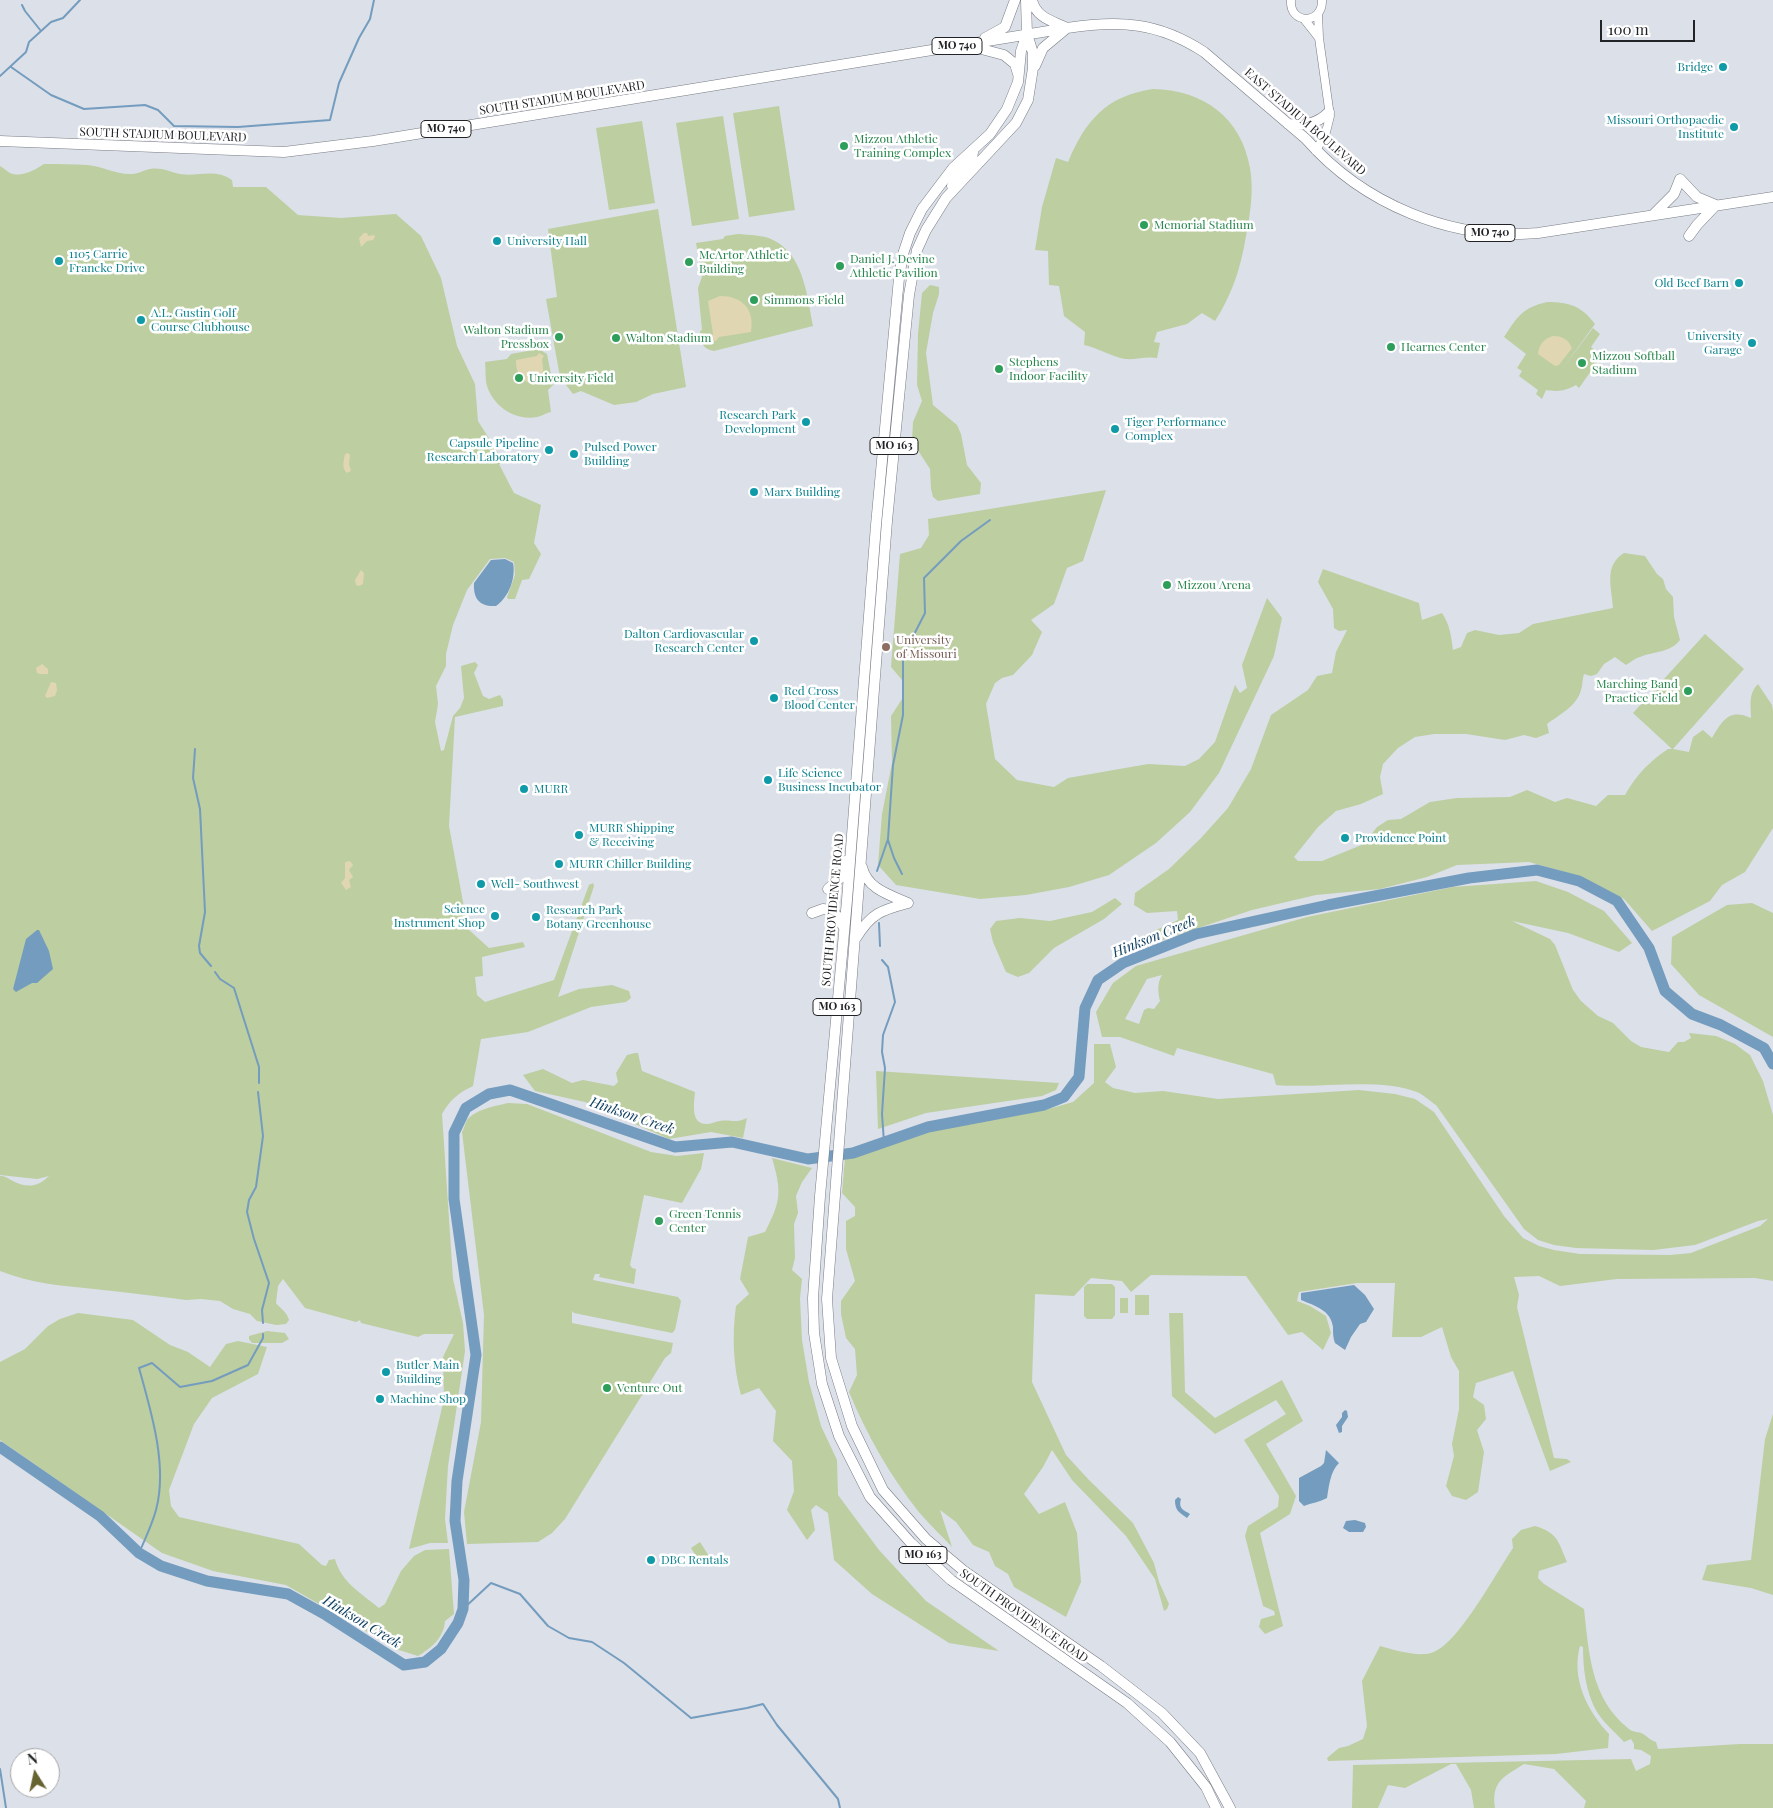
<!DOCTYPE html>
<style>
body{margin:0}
#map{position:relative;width:1773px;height:1808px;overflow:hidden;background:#dce0e9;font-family:"Playfair Display",serif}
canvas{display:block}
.north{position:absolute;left:10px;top:1748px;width:50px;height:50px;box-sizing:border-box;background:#fff;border:1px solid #a7a7a8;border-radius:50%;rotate:350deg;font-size:14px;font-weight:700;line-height:20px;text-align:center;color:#222326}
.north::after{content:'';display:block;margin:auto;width:18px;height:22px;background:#666430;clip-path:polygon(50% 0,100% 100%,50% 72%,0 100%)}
.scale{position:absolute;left:1600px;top:20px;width:95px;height:22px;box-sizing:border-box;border:2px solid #222326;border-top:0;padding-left:6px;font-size:15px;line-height:18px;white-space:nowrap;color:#222326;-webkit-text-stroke:4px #fff;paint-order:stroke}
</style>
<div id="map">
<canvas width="1773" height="1808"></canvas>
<div class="north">N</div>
<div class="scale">100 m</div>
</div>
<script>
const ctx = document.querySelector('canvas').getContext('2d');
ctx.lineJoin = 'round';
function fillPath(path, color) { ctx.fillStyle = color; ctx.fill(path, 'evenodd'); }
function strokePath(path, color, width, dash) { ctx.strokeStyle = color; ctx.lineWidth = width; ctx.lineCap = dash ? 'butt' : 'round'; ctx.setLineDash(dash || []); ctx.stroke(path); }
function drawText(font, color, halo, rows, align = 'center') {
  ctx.font = font + ' "Playfair Display",serif'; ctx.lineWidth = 5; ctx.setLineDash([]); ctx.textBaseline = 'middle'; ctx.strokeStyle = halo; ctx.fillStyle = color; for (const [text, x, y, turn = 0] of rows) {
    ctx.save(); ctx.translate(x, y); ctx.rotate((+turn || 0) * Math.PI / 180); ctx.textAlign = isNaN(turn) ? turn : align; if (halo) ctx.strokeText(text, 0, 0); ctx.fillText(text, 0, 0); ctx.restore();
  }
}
const green = new Path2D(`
 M1153,89c50,1 88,28 97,79 4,23 0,46 -4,68 -5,31 -14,59 -31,85l-13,-8 -15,11 -30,8 -3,10 6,1 -3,15c-11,-2 -21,2 -32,1 -15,-3 -27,-11 -41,-14l1,-13 -21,-16 -5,-30 -10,-1 -1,-34 -13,-1 7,-43 14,-49 12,4c18,-42 38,-66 85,-73z
 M779,106l16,104 -46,7 -16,-104z
 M723,116l16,103 -47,7 -16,-103z
 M642,121l13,82 -46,7 -13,-82z
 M44,164c14,0 29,0 43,1 15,1 30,10 45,9 6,0 12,-4 18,-5 11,-2 20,3 30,5 19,3 35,-6 52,6l1,7h33l32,28 43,3 55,-4 25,22 20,42 16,68 18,38 3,37 26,41 -5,2 15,29 27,12 -7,38 7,11 -12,25 -7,1 -7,19h-7l-1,-2 8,-22 -1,-13 -9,-4 -15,1 -23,31 -14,35 -7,29v12l-10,20 2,18 -3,18 6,29 3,-1 9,-34 7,-8 4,-10 -3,-32 14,-4 3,3 -4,8 9,23 6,3 11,-4 3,5v6l-48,11 -6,109 19,103 21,19 34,-6 2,5 -43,10 1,19 -8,1 2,18 8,7 69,-22 35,-95 4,-2 1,3 -36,111 21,-8 33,-4 17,6 2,7 -5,4 -35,5 -63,25 -47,7 -8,47c-15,7 -23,14 -31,28l11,165 10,44 2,28 -17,115 -3,53 3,24h-18l-21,6 35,-150 -1,-42 11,-23h-30l-6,3 -57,-14 -1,-3 -4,2 -51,-14 -22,-29 -5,7 -2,17c5,6 11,9 13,17l-3,4 -10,1 -19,-4 -7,-7 -17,-5 -13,-8 -19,-2 -15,1c-31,-4 -61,-8 -92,-11 -32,-3 -64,-6 -94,-18v-95c5,0 7,2 11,4 15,8 26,8 38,-4l-12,3 -37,-4v-1009c4,2 6,5 10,7 11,5 25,-3 34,-9z
 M658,209l28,178 -33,7 -17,8 -22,3 -33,-14 -8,3 -13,-17 -14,-78 11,-2 -9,-68z
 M738,234c11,1 26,1 35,6 31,15 34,56 40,86l-99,25c-12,-2 -13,-9 -14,-20l2,-1 -4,-42 4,-11 -6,-34 27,-4 2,-3z
 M930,285l9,2v7l-6,19 -7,40 7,52 24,20 4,9 6,31 14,18 -1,11 -42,7 -5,-4 -2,-8 -1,-20 -18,-28 1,-19 9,-21 -5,-16 1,-51 4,-41z
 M1547,302c22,0 35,4 48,22l-35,48 33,-44 7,6 -9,13 10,8v2l-22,31 -3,-3c-11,6 -18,7 -30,5l-4,9 -6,-5 2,-4 -19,-14 3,-5 -5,-3 9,-14 -22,-17c14,-21 18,-29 43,-35z
 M539,349l8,5 6,31 -5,5 3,22c-5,1 -9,4 -14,5 -22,4 -43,-10 -50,-31 -2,-7 -1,-16 -2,-24l22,-3 4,-5z
 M1106,490l-23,71 -16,7 -13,36 -23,16 11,12 -10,23 -19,20 -11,3 -7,5 -9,21 9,55 22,21 37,7 14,-9 80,-14 37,2 14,-7 16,-17 20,-57 5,8 7,-5 -5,-23 25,-67 15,20 -8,38 -55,117 -29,39 -34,31 -47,32 -40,12 -43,8 -46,4 -84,-14 -18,-20 4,-51 10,-51 -1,-47 11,-17v-19l-11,-13 9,-113 21,-6 8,-13 -1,-16z
 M1624,553l21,3 12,18 6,5 3,10 7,8 1,20 6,23c-10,13 -26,11 -40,17 -5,1 -9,5 -14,8l-11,-8 -11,7 -7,10 -6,2 -7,-2c-2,5 -1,11 -3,16 -4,16 -22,25 -34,34l2,9 -13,5 -12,-3 -19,5 -39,-6h-32l-19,3 -17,11 -15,16 -3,13 3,17 -22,10 -25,7 -18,16 -24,30 4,4h24l42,-17 13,-17 11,-7 13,-1 29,-17 27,-4 53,-1 17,-7 28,12 12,-4 29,8 12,-11h17c13,-22 23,-32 43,-46h4l-39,-36 72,-79 39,35 -71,80 16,3 4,-15 10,-7 9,8c10,-17 17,-30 39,-20 0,-13 -3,-24 7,-34l14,21 1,6v117l-28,44 -23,13 -12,16 -58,30 -28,-32 -45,-23 -50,-14 -72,3 -30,12 -47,12 -64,6 -64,15 -125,42 -1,-8 52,-24 -1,-9 -30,2 -13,-8 1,-12 34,-24 32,-31 27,-30 23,-39 20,-54 37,-25 9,-14 15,-3 4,-21 11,-22 -8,1 -5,-3 -1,-19 -15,-27 5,-13 96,34 3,17 20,-7c8,12 9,23 11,37l8,-3 6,-14 8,-3 24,5 20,-2 14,-9 80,-16c-1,-20 -10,-42 11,-55z
 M1536,881l32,11 36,19 28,32 -13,9 -51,-19 -56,-12 38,18 5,6 18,45 8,11 17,15 15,7 18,18 10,6 28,5 9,-10h6l7,-4 -2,-5 27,3 19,8 15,11 13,26 10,34v166l-18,-3 -138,1 -57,7 -21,-10 -25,1 5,18 -2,12 37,151 13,1 4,3 -21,9 -37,-100 -37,12 -3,14 11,8 2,14 -9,11 7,22 -6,40 -12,8 -14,-4 -6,-10 8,-30 -2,-12 7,-35v-38l-8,-14 -9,-30 -21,10h-29l3,-54h-38l-58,9 -2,9 13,5 16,10 5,17 -8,17 -21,-18 -14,3 -42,-59 -95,-1 -20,17 -9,-11 -31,-3 -17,18 -39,-2 -3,88 34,73 22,24 45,44 21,40 5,19 10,22 -2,5 -3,2 -9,-32 -29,-43 -54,-56 -20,-30 -9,17 -19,27 15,20 26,-12 12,31 4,49 -15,35 -52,-30 -6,-13 -13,-8 -6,-14 -16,-7 -17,-23 -16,-12 12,37c-11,-12 -23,-23 -34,-36 -29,-37 -51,-76 -69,-119l8,-17 -2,-26 -9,-11 -5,-24v-13l14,-20 -9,-32v-28l9,-5v-9l-13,-14 3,-35 82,-26 118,-22 28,-8 21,-19v-39h16l6,23 -11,15 8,6 22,5 28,-2 55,8 141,-9 36,4 20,5 19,13 70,104 19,22 16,8 15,4 26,4 90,1 21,-2 69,-27 8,-7 -10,2 -63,24 -42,5 -77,-2 -22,-3 -16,-5 -14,-11 -88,-124c-6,-4 -12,-10 -19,-13 -39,-15 -98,-3 -141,-7l-3,-11 -96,-26 -3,8 -54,-19h-18l-6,-25 17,-29 23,-17 171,-49 146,-30zM1162,975c-5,8 -4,17 -2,26l-6,8 -6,-1 -4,2 -5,14 -14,-5 22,-40z
 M1115,898l7,6 -18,15 -50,29 -25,25 -11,4 -12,-5 -13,-30 -3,-13 6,-8 24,-3 30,3 42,-9z
 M1752,903l21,10v124l-74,-42 -28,-31 1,-27 55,-32z
 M635,1053h3l4,18 53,21c-1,12 -5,33 13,32 4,0 8,-3 12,-3 12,-2 14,3 27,-3l-4,20 -32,-6 -42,7 -84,-37 -50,-11 -12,-16 20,-6 29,14 11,-3 31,6 4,-4 -2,-9 11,-18z
 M876,1071l183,12 -3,7 -14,6 -116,17 -48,16z
 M508,1103l19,1 124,48 26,4 27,-3 -3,16 -19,34 -38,-8 -14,70 2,3 4,1 -2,15 -35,-7 1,-3h-5l-2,6 85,17 3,4 -6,29 -3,3 -98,-20 -2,-2v12l101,20 -2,10 -6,5 -100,161 -13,14 -14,9 -71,2 -3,-32 17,-90 3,-107 -22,-183c2,-3 3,-9 5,-12 9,-11 29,-14 41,-17z
 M772,1158l40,10 -10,14 -6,14 2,17 -4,11 1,34 -3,12 10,9 -2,19 2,42 7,42 12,44 16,34 1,35 41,55 47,51 73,50 -50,-8 -77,-49 -38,-34 -6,-47 -12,-8 -5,5 4,20 -8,10 -20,-30 7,-19 -2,-30 -19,-20 3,-30 -17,-23 -18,7c-8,-29 -9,-60 -5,-89l13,-12 -9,-15 8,-42 17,-5c16,-31 17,-40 7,-74z
 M1087,1284h25l3,3v28l-3,4h-25l-3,-3v-29z
 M1135,1295h14v20h-14z
 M1120,1298h8v15h-8z
 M78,1313l55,7 37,25 18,7 22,15 16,-23 12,-3 29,6 -9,27 -46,24 -18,26 -25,66 2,16 8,11 120,27 23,21 4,1 3,-6 6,-1c6,23 26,34 44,49l6,-4 16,-33 13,-15 11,-6 24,-1 5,65 -9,7c-1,17 -14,27 -27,35l-19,-6 -113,-65 -73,-14 -51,-18 -162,-113v-78l25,-13 23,-23 12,-7z
 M1169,1313h14l2,79 30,26 67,-38 21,41 -37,23 30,52 -6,18 -30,19 23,93 -18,8 -6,-7 2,-8 14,-4 -1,-4 -11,-5 -18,-70 3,-10 30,-19 1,-11 -35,-56 42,-26 -10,-14 -61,34 -43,-38z
 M267,1331l18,2 4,6 -7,4h-30l-3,-4v-3z
 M1773,1414v181l-22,-7 -49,-8 5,-15 44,-5 14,-121z
 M1535,1526c23,7 23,15 32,36l-28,9 -1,7 6,6 40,25c5,45 7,90 45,120 4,4 10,2 14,5 5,3 7,6 13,8l2,7 82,-5h33v64h-189l2,-7 -32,-32 -30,-5c-20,13 -33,17 -29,44h-21l-3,-18 -15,-26h-5l-46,24 -17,-3 -10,23h-26l1,-43 278,-6 5,12 14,-7 1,-8 -10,-6 -7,-1v-5l-3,-5 -7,3c-9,-10 -20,-19 -27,-30 -11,-19 -14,-43 -14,-65l-3,-1c-9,32 7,65 29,88l-1,14 -52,6 -228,7 -1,-3 12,-10 9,-2 15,-7 4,-13 -5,-45 18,-35c15,4 39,12 54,6 26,-11 62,-79 79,-104l-1,-9 9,-9z
 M700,1542l9,14 -9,6 -9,-14z`);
const sand = new Path2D(`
 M364,233h3l1,3 6,-1 1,2 -2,3 -6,1 -6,6 -2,-9z
 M720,296c22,0 35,13 31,36l-32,5 -3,4 -5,-2 2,-5 -5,-33z
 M1553,336c9,0 15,3 19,12l-13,17 -4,1 -17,-12c1,-9 5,-15 15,-18z
 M539,353l5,3 -2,3 2,20c-15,11 -29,-2 -28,-19l21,-4z
 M348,453l2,2 -1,9 2,7 -4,2c-6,-5 -3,-12 -2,-19z
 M361,570l3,3 -1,11 -4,2 -3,-1 -1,-5z
 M42,664l6,5v5h-8l-3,-1 -1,-5z
 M51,682l5,1 1,7 -2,6 -8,2 -2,-2z
 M350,861l3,4 -4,5 4,7 -4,3 2,7 -5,3 -5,-7 4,-5v-16z`);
const water = new Path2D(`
 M505,559l8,4c3,15 -4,34 -17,43 -16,1 -23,-7 -22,-23l17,-23z
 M37,930h2l10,21 4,18 -16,14h-5l-16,9 -3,-3 13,-50z
 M1354,1285l11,10 9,14 -8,13 -6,2 -9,13 -6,13 -10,-7c-2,-5 -2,-10 -2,-16 -2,-17 -18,-21 -32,-27v-7z
 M1345,1410l2,1 1,6 -6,9v6l-3,1 -3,-8 6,-8v-4z
 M1326,1450l13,13c-9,9 -10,23 -12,35 -7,4 -16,5 -23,8l-5,-5v-23l22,-12 3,-3z
 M1178,1497l3,2c-3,10 3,11 9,15l-3,4c-8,-6 -12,-7 -12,-18z
 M1355,1520l10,3 1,4 -3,5h-14l-6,-4 3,-7z`);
const stream = new Path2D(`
 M22,5l3,6 16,20
 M11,67l40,28 33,14 61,-4 13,5 16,16 64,1 92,-7 9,-37 20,-45 11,-19 4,-19
 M0,76l26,-24 3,-10 22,-20 12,-4 17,-18
 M195,749l-2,29 7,31 5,103 -6,34 1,7 11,13
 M888,840l6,18 8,16
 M877,871l11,-32 5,-74 10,-50v-59l22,-43 -1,-35 37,-37 29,-21
 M879,923l1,23
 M882,960l6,7 7,35 -12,33 -1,17 3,16 -3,46 2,28
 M215,972l5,7 14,9 25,79v16
 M258,1092l5,44 -7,51 -7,13 -2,12 7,27 15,44 -7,27 1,13
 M139,1553c6,-14 13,-28 17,-43 12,-44 -5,-99 -17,-142l13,-5 28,24 32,-6 36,-16 15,-27v-4
 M463,1609l28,-26 29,11 28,32 21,12 23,4 32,21 67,55 56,-10 16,-4 14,21 61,74 2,9
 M0,1769l6,39`);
const river = new Path2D(`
 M0,1447l100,69 39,37 22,13 46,15 81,13 38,21 78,50 21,-3 16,-13 17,-26 5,-14 1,-29 -9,-59 2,-40 19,-126 -22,-156v-66l12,-25 23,-14 21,-4 165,57 57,-5 76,17 45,-6 75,-26 116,-22 20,-8 15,-20 6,-69 13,-28 25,-17 73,-29 132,-29 141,-27 68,-8 42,11 38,20 32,47 16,43 27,23 29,11 43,23 9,16`);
const tertiary = new Path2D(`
 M1291,0c-2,25 32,25 31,0
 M1304,19l15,19
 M1316,151l10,-19 4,-16 -11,-78 -1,-24`);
const primary = new Path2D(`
 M1026,0l1,34 6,19v15l-5,32 -12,23 -70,75 -20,32 -9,20 -8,45 -22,226 -60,778 4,59 21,68 31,64 43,49 38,32 137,95 61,47 38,40 30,55
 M1032,0c4,18 21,21 35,28l-24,20 -8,18
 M1027,34l-6,17 -3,31 -11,27 -17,25 -37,34 -31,41 -12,24 -7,21 -4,24 -23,247 -29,375 -27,296 -7,102 1,35 8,51 17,52 31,61 41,46 40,37 176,123 43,39 36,45 10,21
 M985,38l20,-11 10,-27
 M970,46l34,9 11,9 3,10
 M1288,124c17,1 28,1 41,-12
 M0,141l284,11 89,-11 694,-113c53,-8 91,-6 137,24l102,87c57,65 145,102 232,94l235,-36
 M952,186l20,-27 1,-7
 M1653,215l21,-21 6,-15 17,18 19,8 -19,20 -8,11
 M862,867c5,22 28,28 46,36
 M828,889l12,-11 5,-17
 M812,913l11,-4 8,1 8,8 5,10
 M856,938c15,-25 26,-28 52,-35`);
const markers = [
 [1723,67,5,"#0f9aa8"],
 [1734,127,5,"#0f9aa8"],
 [844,146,5,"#2e9e5b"],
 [1144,225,5,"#2e9e5b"],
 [497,241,5,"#0f9aa8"],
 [59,261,5,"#0f9aa8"],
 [689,262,5,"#2e9e5b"],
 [840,266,5,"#2e9e5b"],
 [1739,283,5,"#0f9aa8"],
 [754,300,5,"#2e9e5b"],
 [141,320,5,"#0f9aa8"],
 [559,337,5,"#2e9e5b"],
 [616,338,5,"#2e9e5b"],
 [1752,343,5,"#0f9aa8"],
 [1391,347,5,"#2e9e5b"],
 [1582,363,5,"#2e9e5b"],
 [999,369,5,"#2e9e5b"],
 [519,378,5,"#2e9e5b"],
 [806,422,5,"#0f9aa8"],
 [1115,429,5,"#0f9aa8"],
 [549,450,5,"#0f9aa8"],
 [574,454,5,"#0f9aa8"],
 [754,492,5,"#0f9aa8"],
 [1167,585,5,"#2e9e5b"],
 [754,641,5,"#0f9aa8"],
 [886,647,5,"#8d6e63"],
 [1688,691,5,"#2e9e5b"],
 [774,698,5,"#0f9aa8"],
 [768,780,5,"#0f9aa8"],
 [524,789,5,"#0f9aa8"],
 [579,835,5,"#0f9aa8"],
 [1345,838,5,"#0f9aa8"],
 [559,864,5,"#0f9aa8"],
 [481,884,5,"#0f9aa8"],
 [495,916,5,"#0f9aa8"],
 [536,917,5,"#0f9aa8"],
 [659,1221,5,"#2e9e5b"],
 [386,1372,5,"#0f9aa8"],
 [607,1388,5,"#2e9e5b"],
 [380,1399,5,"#0f9aa8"],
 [651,1560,5,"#0f9aa8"]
];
const shields = [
 [957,46,50],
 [446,129,50],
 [1490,233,50],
 [894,446,48],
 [837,1007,48],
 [923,1555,48]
];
const shieldNames = [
 ["MO 740",957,46],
 ["MO 740",446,129],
 ["MO 740",1490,233],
 ["MO 163",894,446],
 ["MO 163",837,1007],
 ["MO 163",923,1555]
];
const cultureNames = [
 ["Bridge",1713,67,"right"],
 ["Missouri Orthopaedic",1724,120,"right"],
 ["Institute",1724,134,"right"],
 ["University Hall",507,241],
 ["1105 Carrie",69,254],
 ["Francke Drive",69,268],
 ["Old Beef Barn",1729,283,"right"],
 ["A.L. Gustin Golf",151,313],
 ["Course Clubhouse",151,327],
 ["University",1742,336,"right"],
 ["Garage",1742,350,"right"],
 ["Research Park",796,415,"right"],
 ["Development",796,429,"right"],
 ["Tiger Performance",1125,422],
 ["Complex",1125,436],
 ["Capsule Pipeline",539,443,"right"],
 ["Research Laboratory",539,457,"right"],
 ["Pulsed Power",584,447],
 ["Building",584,461],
 ["Marx Building",764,492],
 ["Dalton Cardiovascular",744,634,"right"],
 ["Research Center",744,648,"right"],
 ["Red Cross",784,691],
 ["Blood Center",784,705],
 ["Life Science",778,773],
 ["Business Incubator",778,787],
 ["MURR",534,789],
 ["MURR Shipping",589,828],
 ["& Receiving",589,842],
 ["Providence Point",1355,838],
 ["MURR Chiller Building",569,864],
 ["Well- Southwest",491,884],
 ["Science",485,909,"right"],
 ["Instrument Shop",485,923,"right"],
 ["Research Park",546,910],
 ["Botany Greenhouse",546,924],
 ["Butler Main",396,1365],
 ["Building",396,1379],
 ["Machine Shop",390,1399],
 ["DBC Rentals",661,1560]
];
const streetNames = [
 ["SOUTH STADIUM BOULEVARD",562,98,-9],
 ["EAST STADIUM BOULEVARD",1305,122,41],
 ["SOUTH STADIUM BOULEVARD",163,135,2],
 ["SOUTH PROVIDENCE ROAD",833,910,-85],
 ["SOUTH PROVIDENCE ROAD",1024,1616,35]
];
const leisureNames = [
 ["Mizzou Athletic",854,139],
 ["Training Complex",854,153],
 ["Memorial Stadium",1154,225],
 ["McArtor Athletic",699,255],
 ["Building",699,269],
 ["Daniel J. Devine",850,259],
 ["Athletic Pavilion",850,273],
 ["Simmons Field",764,300],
 ["Walton Stadium",549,330,"right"],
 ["Pressbox",549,344,"right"],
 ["Walton Stadium",626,338],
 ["Hearnes Center",1401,347],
 ["Mizzou Softball",1592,356],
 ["Stadium",1592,370],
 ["Stephens",1009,362],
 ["Indoor Facility",1009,376],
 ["University Field",529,378],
 ["Mizzou Arena",1177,585],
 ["Marching Band",1678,684,"right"],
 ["Practice Field",1678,698,"right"],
 ["Green Tennis",669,1214],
 ["Center",669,1228],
 ["Venture Out",617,1388]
];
const educationNames = [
 ["University",896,640],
 ["of Missouri",896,654]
];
const waterNames = [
 ["Hinkson Creek",1154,937,-22],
 ["Hinkson Creek",632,1116,19],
 ["Hinkson Creek",362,1622,31]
];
fillPath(green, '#bdcea1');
fillPath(sand, '#e0d7b2');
fillPath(water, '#749cbe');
strokePath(stream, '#749cbe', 2);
strokePath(river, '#749cbe', 11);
strokePath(tertiary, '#787c84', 9);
strokePath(primary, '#787c84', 11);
strokePath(tertiary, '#fff', 8);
strokePath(primary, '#fff', 10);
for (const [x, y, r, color] of markers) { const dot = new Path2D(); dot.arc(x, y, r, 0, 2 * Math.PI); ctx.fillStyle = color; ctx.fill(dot); strokePath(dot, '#fff', 2); }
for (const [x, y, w] of shields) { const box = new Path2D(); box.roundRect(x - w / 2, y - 8.5, w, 17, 4); ctx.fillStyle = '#fff'; ctx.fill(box); strokePath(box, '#222326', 1); }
drawText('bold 11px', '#222326', null, shieldNames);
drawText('12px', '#0d838f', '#fff', cultureNames, 'left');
drawText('12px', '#222326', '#fff', streetNames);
drawText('12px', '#27864d', '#fff', leisureNames, 'left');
drawText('12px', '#785e54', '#fff', educationNames, 'left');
drawText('italic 14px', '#0f3f61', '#fff', waterNames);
</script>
